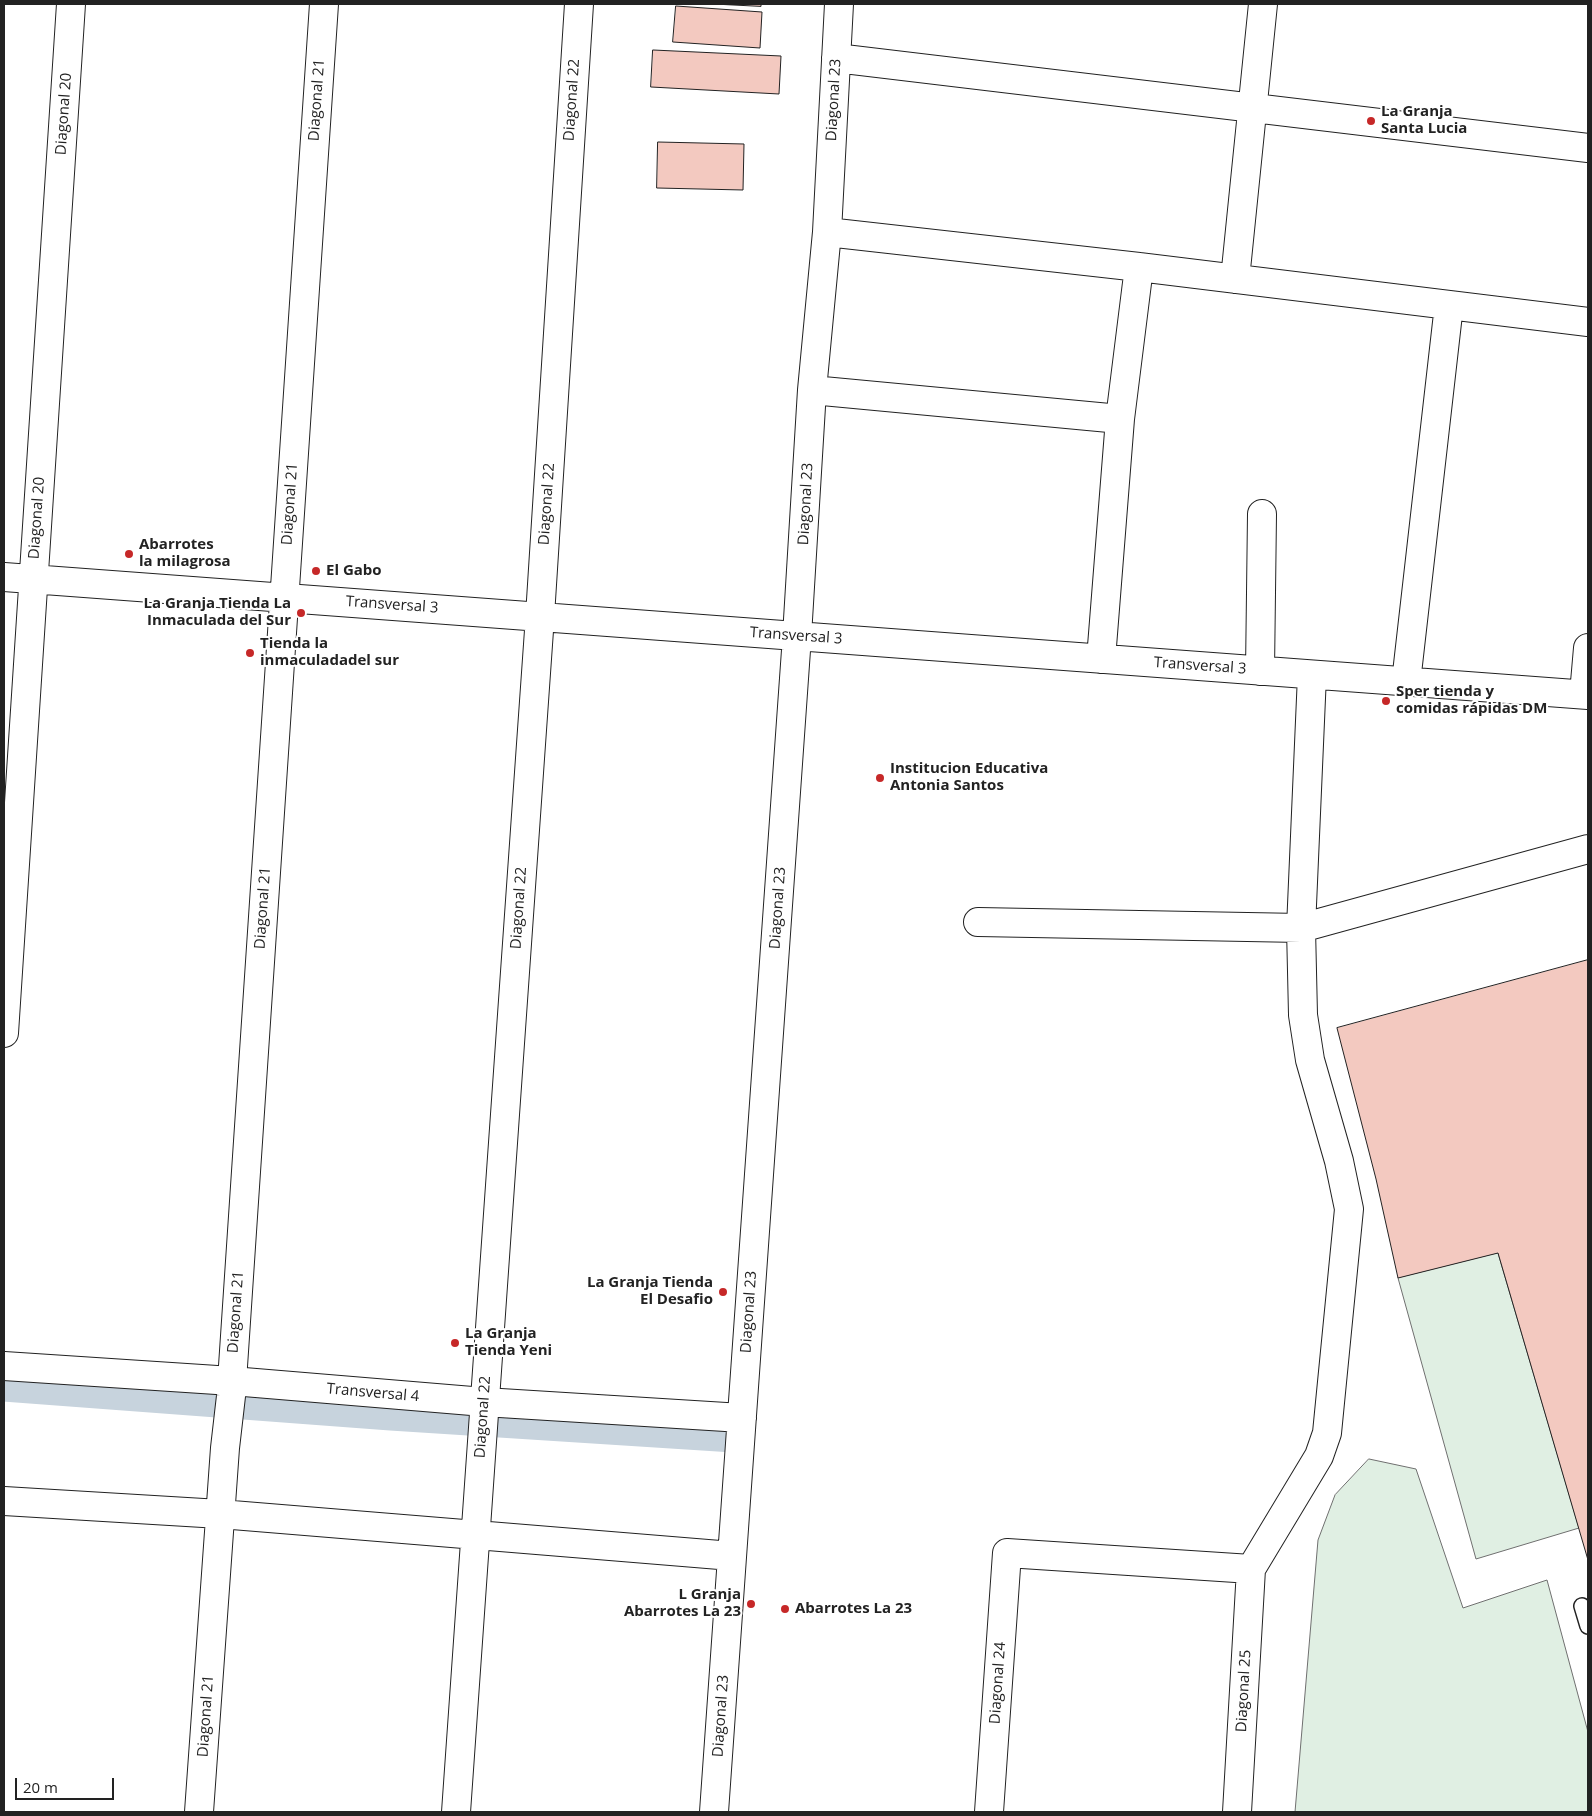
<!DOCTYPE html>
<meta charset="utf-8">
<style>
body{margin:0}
#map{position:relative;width:1592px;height:1816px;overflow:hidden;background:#fff;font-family:"Open Sans",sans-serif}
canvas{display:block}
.frame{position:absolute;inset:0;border:5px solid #222;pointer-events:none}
.scale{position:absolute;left:15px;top:1778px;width:99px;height:22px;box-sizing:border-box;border:2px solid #222;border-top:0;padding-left:6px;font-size:15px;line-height:18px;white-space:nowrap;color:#222;-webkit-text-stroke:4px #fff;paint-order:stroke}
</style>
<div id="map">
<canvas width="1592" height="1816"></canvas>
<div class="frame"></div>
<div class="scale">20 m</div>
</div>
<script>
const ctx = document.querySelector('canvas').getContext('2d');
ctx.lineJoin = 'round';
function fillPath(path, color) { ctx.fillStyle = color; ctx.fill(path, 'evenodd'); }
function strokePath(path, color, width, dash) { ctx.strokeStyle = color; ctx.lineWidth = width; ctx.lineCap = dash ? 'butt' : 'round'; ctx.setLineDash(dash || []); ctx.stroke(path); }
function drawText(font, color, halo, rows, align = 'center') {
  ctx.font = font + ' "Open Sans",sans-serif'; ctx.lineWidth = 4; ctx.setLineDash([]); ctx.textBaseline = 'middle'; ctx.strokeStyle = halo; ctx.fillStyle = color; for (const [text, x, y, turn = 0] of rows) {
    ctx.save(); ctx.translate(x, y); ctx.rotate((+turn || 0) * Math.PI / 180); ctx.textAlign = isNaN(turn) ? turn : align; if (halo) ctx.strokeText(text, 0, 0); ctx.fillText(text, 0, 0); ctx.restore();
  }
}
const green = new Path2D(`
 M1498,1253l81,275 -103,31 -78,-281z
 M1369,1459l47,10 47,139 84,-28 41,152v80h-293l23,-272 17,-45z`);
const canal = new Path2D(`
 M4,1384l387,29 343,22`);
const building = new Path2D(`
 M714,4h47v2z
 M676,6l86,6 -2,36 -87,-6z
 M653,50l128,6 -2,38 -128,-7z
 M658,142l86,2 -1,46 -86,-2z
 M1588,960v600l-90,-307 -100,25 -22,-99 -39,-151z`);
const service = new Path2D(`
 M1582,1606l6,20`);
const minor = new Path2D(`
 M836,58l752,90
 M827,232l312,35 449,55
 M1235,279l28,-275
 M812,390l308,29
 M4,577l1584,118
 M1101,659l19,-240 19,-152
 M1260,671l2,-157
 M1406,682l43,-377
 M1584,694l4,-46
 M978,922l323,6 287,-79
 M4,1033l67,-1029
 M4,1366l228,15 252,21 258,16
 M4,1501l216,13 512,42
 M199,1812l26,-364 6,-52 93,-1392
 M456,1812l84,-1196 39,-612
 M714,1812l83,-1176 15,-246 15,-158 12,-228
 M989,1812l18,-259 244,16
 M1237,1812l14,-243 68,-113 8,-23 22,-224 -10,-48 -29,-101 -7,-45 -2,-87 11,-253`);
const markers = [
 [1371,121,5,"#c62828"],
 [129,554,5,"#c62828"],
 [316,571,5,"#c62828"],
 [301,613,5,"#c62828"],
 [250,653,5,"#c62828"],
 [1386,701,5,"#c62828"],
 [880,778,5,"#c62828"],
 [723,1292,5,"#c62828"],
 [455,1343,5,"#c62828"],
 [751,1604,5,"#c62828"],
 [785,1609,5,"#c62828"]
];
const streetNames = [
 ["Diagonal 21",317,100,-86],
 ["Diagonal 22",572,100,-86],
 ["Diagonal 23",834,100,-87],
 ["Diagonal 20",64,114,-86],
 ["Diagonal 21",290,504,-86],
 ["Diagonal 22",547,504,-86],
 ["Diagonal 23",806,504,-87],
 ["Diagonal 20",37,518,-86],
 ["Transversal 3",392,605,4],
 ["Transversal 3",796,636,4],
 ["Transversal 3",1200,666,4],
 ["Diagonal 21",263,908,-86],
 ["Diagonal 22",519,908,-86],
 ["Diagonal 23",778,908,-86],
 ["Diagonal 21",236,1312,-86],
 ["Diagonal 23",749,1312,-86],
 ["Transversal 4",373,1393,5],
 ["Diagonal 22",483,1417,-86],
 ["Diagonal 24",998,1683,-86],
 ["Diagonal 25",1244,1691,-87],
 ["Diagonal 21",206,1716,-86],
 ["Diagonal 23",721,1716,-86]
];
const poiNames = [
 ["La Granja",1381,112],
 ["Santa Lucia",1381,129],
 ["Abarrotes",139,545],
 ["la milagrosa",139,562],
 ["El Gabo",326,571],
 ["La Granja Tienda La",291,604,"right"],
 ["Inmaculada del Sur",291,621,"right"],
 ["Tienda la",260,644],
 ["inmaculadadel sur",260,661],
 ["Sper tienda y",1396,692],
 ["comidas rápidas DM",1396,709],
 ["Institucion Educativa",890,769],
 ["Antonia Santos",890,786],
 ["La Granja Tienda",713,1283,"right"],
 ["El Desafio",713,1300,"right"],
 ["La Granja",465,1334],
 ["Tienda Yeni",465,1351],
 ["L Granja",741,1595,"right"],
 ["Abarrotes La 23",741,1612,"right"],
 ["Abarrotes La 23",795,1609]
];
fillPath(green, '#e0efe3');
strokePath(green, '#6f6f6f', 1);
strokePath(canal, '#c7d3dd', 35);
fillPath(building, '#f3c9c0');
strokePath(building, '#222', 1);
strokePath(service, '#222', 18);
strokePath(minor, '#222', 30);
strokePath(service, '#fff', 15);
strokePath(minor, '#fff', 28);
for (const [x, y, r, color] of markers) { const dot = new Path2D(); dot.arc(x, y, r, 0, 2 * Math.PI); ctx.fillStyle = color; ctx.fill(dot); strokePath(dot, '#fff', 2); }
drawText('15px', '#222', '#fff', streetNames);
drawText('bold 15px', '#222', '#fff', poiNames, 'left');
</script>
